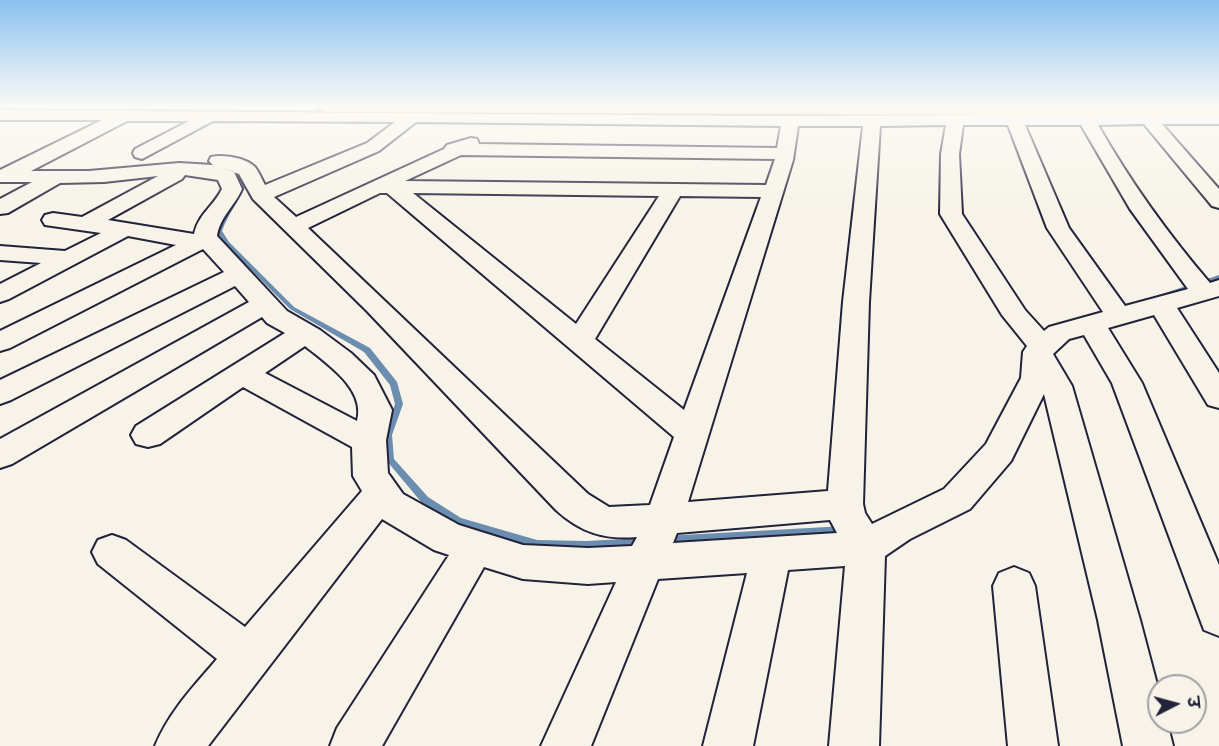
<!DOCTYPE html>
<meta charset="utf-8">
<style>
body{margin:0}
#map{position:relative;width:1219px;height:746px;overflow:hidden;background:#f7f3e8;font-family:Pangolin,"Playpen Sans Deva",sans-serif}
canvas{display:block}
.north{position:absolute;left:1147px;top:674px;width:60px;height:60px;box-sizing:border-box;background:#f7f3e8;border:2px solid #a29fa3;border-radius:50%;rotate:84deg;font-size:16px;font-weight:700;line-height:24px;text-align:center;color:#22223b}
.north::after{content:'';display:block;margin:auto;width:21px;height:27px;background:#22223b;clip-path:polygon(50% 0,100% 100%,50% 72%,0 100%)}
</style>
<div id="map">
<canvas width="1219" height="746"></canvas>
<div class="north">उ</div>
</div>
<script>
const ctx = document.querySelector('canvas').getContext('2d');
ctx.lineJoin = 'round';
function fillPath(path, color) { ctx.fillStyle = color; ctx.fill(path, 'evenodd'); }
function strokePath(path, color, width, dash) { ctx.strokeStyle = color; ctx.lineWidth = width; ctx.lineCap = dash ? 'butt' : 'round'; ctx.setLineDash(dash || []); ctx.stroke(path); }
const stream = new Path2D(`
 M230,169l10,2 7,12c-7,17 -19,31 -25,48l7,11 65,65 76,41 27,34 6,22 -11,31 2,24 34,38 33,21 76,22 49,1 58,-3 3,1 2,3 -2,3 -3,1 -58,3 -49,-1 -82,-24 -33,-21 -36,-43 -2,-25 11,-31 -5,-19 -26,-33 -74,-43 -65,-65 -9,-13c6,-17 19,-31 25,-48l-5,-10 -6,-2z
 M1219,275v4l-71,23h-4l-1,-1 1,-1z
 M845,526l3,1 2,3 -2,3 -3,1 -180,10 -3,-1 -2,-3 2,-3 3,-1z`);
const minor = new Path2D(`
 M0,110l767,6 452,-2v10h-57l57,65v19l-7,-2 -68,-82 -46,1c32,56 69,108 112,158l9,-3v16l-42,12 42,65v35l-11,-3 -54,-90 -46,13 34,55 77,182v71l-15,-6 -92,-247 -28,-48 -15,4 -16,15 19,32 68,234 19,72v30h8l6,24h-50l-25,-126 -54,-226 -33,67 -41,48 -60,30 -25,17 -6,190h-50l16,-180 -57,4 -35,176h-50l44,-173 -89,6 -67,167h-50l75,-164 -28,2 -65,-5 -39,-12 -102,179h-52l7,-18 112,-173 -15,-5 -52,-31 -174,227h-53c14,-34 38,-59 62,-87l-119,-95 -6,-12 6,-12 14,-5 14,5 119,87 117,-136 -9,-15 -1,-29 -109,-60 -83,57 -12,3 -12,-3 -5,-9 5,-9 149,-93 -18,-10 -5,-6 -250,147 -12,4v-29l249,-137 -14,-16 -224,114 -11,4v-24l224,-108 -21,-23 -193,99 -10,3v-20l176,-86 -48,-9 -119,63 -9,3v-18l41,-21 -41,-3v-14l65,5 36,-18 -56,-8 -3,-5 3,-5 8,-2 29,4 76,-41 -54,6 -44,1 -52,30 -8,1v-15l32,-17h-32v-12l102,-50h-102zM127,121h62l-54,28 -2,4 2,4 7,2 71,-38 182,1 -28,21 -102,42c-3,-5 -6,-13 -10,-18 -9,-9 -31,-13 -44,-10l-2,4 4,4 -34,-2 -90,8h-58zM416,122l365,4 -4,22 -298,-4 -2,-5 -6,-1 -24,7 -3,4 -148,68 -22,-20 105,-46zM946,125l-5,29 -1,60 62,101 25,31 -4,6 -2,26 -35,66 -42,45 -72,35 -7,-11 -2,-9 6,-202 11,-176zM963,125h45l39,103 56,84 -54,15 -5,4 -19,-21 -63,-96 -3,-60zM1025,125h56l49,84 58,80 -63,17 -56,-78zM798,126h65l-20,176 -15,189 -140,11 105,-342zM461,155l314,4 -9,26 -361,-4zM219,167l20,7 14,25 114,112 189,199c24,22 48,30 81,27l-5,9 -44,2 -65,-3 -64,-20 -56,-31 -15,-21 -2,-33 6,-30 -18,-35 -23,-22 -31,-23 -33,-19 -70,-75c3,-19 17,-29 25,-47l-8,-17zM185,175l33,5 4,9c-9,18 -23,24 -28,45l-86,-14 74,-41zM380,193h7l287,244 -24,68 -41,2 -21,-13 -280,-266zM413,193l246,3 -83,128zM680,196l81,1 -77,213 -89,-71zM305,346c22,18 61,43 52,75l-92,-48zM830,520l7,13 -164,10 4,-10z
 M1014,567l15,6 6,13 23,160h-50l-15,-160 6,-13z`);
const trunk = new Path2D(`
 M317,107h902v9l-893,-4z`);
fillPath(stream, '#6b8daf');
strokePath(minor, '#22223b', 4);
strokePath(trunk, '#22223b', 5);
fillPath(minor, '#f7f3e8');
fillPath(trunk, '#ffdd96');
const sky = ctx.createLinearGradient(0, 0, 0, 212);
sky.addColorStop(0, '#89c1f0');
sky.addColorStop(0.5, '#fbfaf5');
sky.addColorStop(1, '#fbfaf500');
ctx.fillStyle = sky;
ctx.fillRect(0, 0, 1219, 212);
</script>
